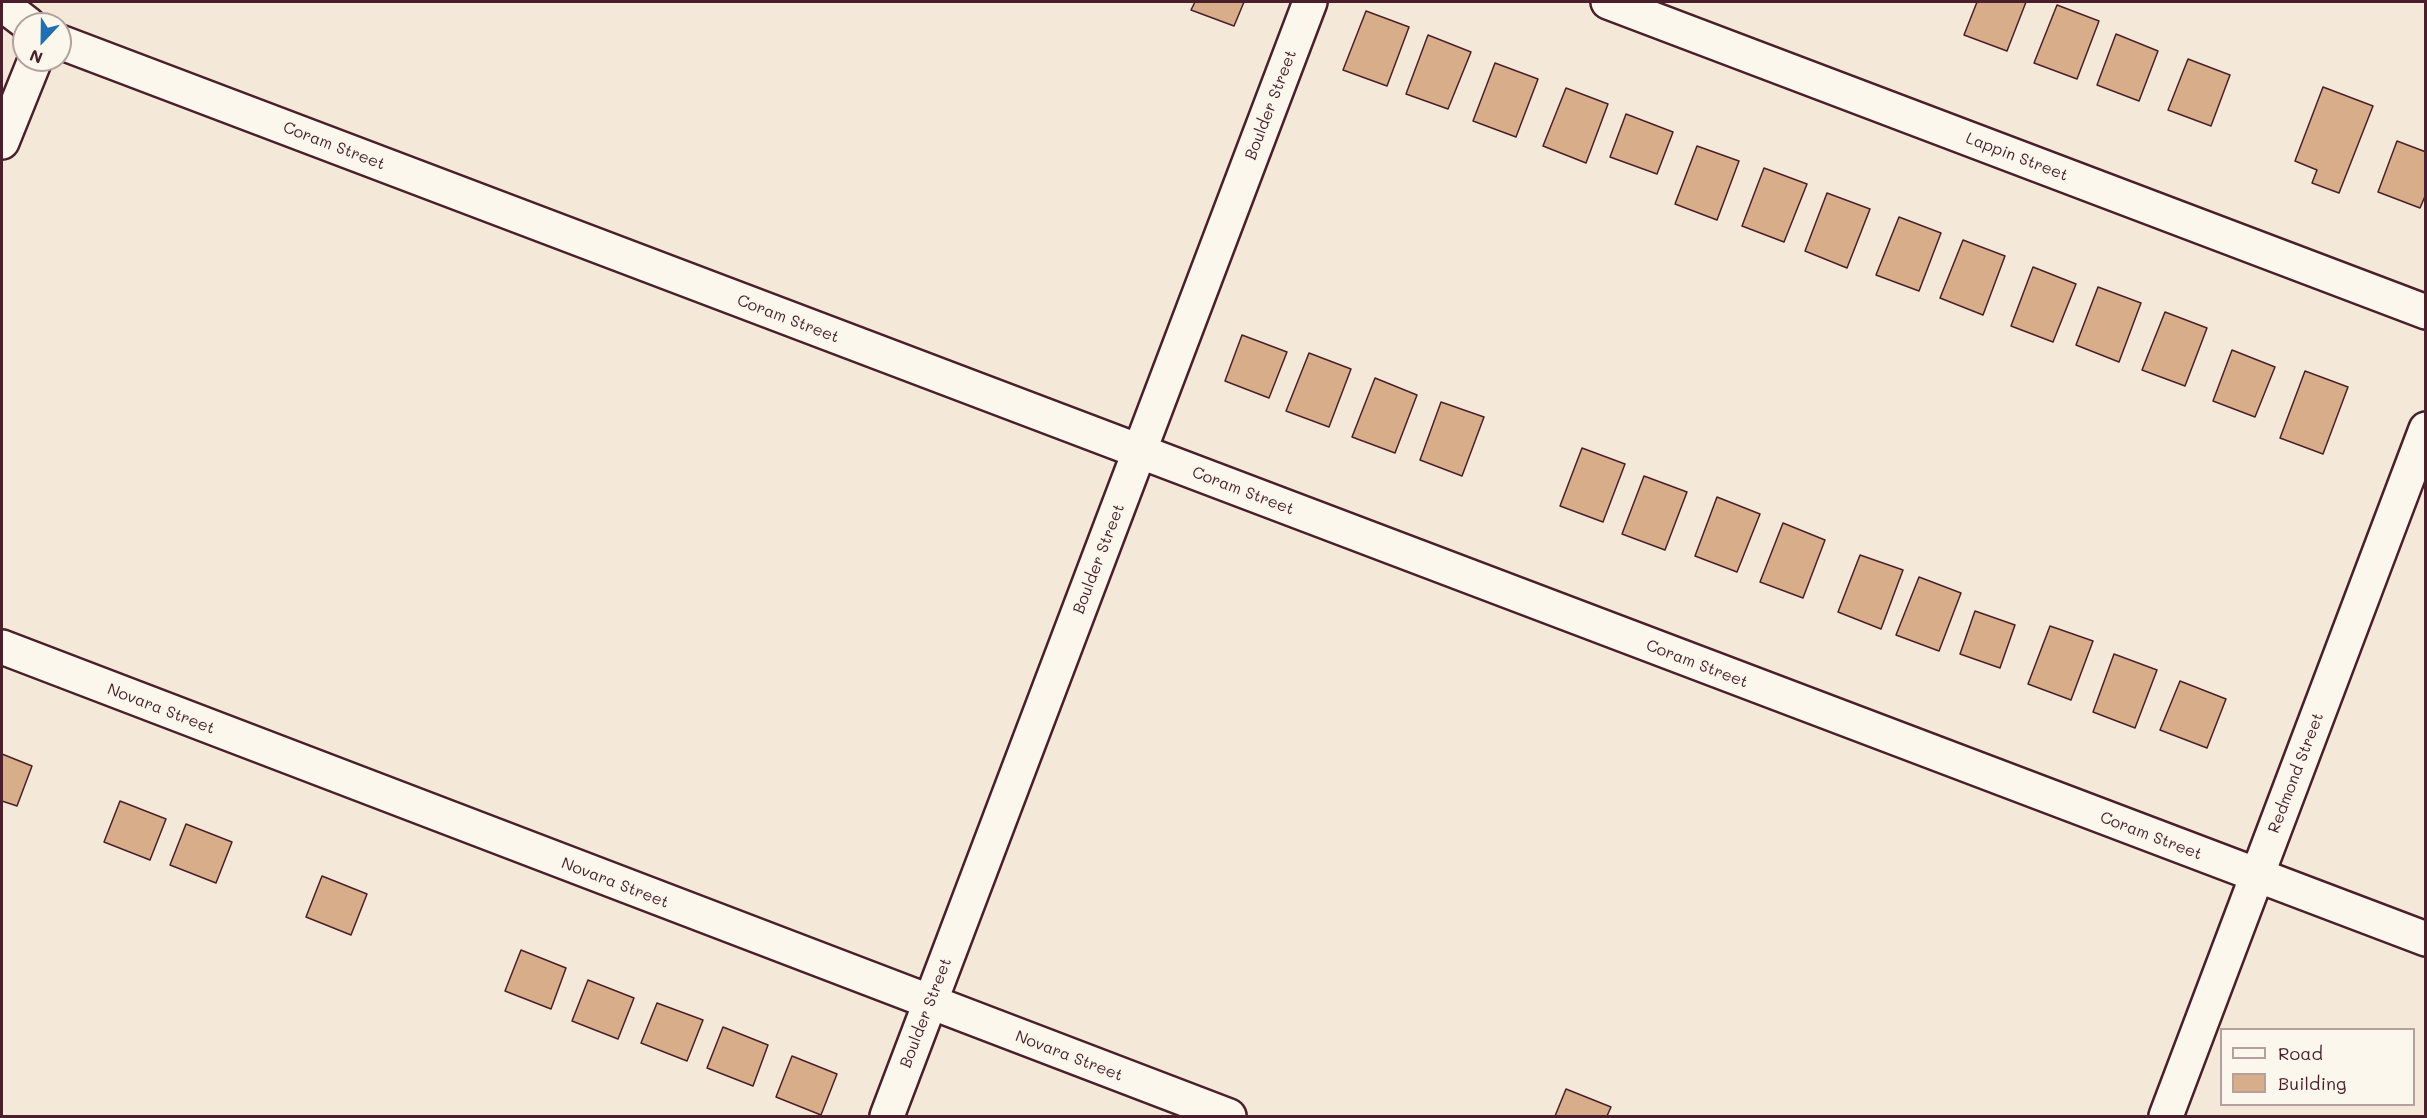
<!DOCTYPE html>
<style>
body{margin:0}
#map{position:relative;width:2427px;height:1118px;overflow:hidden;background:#f4e8d8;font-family:Mali,sans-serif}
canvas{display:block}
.frame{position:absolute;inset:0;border:3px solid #4a1f2b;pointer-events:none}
.legend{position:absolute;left:2220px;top:1028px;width:195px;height:78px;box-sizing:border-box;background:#fbf7ec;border:2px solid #b4a19f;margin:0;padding:8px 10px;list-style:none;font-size:18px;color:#4a1f2b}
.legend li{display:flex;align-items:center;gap:12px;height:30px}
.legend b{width:30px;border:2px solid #b4a19f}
.north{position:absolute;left:12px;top:12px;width:60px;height:60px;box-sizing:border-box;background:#fbf7ec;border:2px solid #b4a19f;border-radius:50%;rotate:202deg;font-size:16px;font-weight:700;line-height:24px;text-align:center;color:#4a1f2b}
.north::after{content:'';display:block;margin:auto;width:21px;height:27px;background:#1f6fb2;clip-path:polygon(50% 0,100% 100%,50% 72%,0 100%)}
</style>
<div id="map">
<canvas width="2427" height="1118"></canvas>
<div class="frame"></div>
<ul class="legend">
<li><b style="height:8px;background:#fbf7ec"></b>Road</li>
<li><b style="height:16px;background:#d8ad89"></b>Building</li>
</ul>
<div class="north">N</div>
</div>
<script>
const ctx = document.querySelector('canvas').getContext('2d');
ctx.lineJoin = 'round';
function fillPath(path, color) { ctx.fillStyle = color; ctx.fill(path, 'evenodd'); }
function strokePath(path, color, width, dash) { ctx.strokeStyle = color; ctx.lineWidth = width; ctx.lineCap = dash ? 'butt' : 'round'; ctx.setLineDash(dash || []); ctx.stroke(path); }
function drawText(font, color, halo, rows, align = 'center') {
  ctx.font = font + ' Mali,sans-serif'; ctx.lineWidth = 5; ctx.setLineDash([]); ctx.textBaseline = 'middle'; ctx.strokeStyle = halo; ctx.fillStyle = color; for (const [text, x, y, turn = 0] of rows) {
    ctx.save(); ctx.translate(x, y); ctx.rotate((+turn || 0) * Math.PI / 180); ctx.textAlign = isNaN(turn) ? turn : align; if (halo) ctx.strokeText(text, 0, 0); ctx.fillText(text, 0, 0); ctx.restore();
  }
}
const building = new Path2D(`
 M1195,2h49l-10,24 -43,-16z
 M1977,2h49l-19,49 -43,-16z
 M2057,5l42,16 -22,58 -43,-16z
 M1366,11l43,16 -22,59 -44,-16z
 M2116,34l42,17 -19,50 -42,-16z
 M1428,35l43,17 -23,57 -42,-15z
 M2188,59l42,16 -19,51 -43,-16z
 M1495,63l43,16 -22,58 -43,-16z
 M2323,87l50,19 -34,87 -27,-10 5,-13 -22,-9z
 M1566,88l42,16 -22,59 -43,-17z
 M1626,114l47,18 -16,42 -47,-17z
 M2397,141l29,11v42l-6,14 -42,-16z
 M1697,146l42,15 -22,59 -42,-16z
 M1764,168l43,16 -23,58 -42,-16z
 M1827,193l43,16 -23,59 -42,-17z
 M1899,217l42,16 -22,58 -43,-16z
 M1963,240l42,16 -22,59 -43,-17z
 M2033,267l43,17 -23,58 -42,-16z
 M2098,287l43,16 -22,59 -43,-17z
 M2165,312l42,16 -22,58 -43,-16z
 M1242,335l45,17 -18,46 -44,-17z
 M2232,350l43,17 -20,50 -42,-16z
 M1309,353l42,16 -22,58 -43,-16z
 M2305,371l43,16 -25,67 -43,-16z
 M1375,378l42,17 -22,58 -43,-16z
 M1441,402l43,15 -22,59 -42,-16z
 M1582,448l43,16 -22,58 -43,-16z
 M1644,476l43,16 -22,58 -43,-16z
 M1717,497l43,17 -23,58 -42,-16z
 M1783,523l42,17 -22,58 -43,-16z
 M1860,555l43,15 -22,59 -43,-17z
 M1919,577l42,16 -22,58 -43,-16z
 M1975,611l40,14 -15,43 -40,-14z
 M2050,626l43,15 -22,59 -43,-16z
 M2114,654l43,16 -22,58 -42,-16z
 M2180,681l46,18 -19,49 -47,-18z
 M2,754l30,12 -15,40 -15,-5z
 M120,801l46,18 -16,41 -46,-18z
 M186,824l46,18 -16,41 -46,-18z
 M322,876l45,18 -16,41 -45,-18z
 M521,950l45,18 -15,41 -46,-18z
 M588,980l46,18 -16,41 -46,-18z
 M657,1003l46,17 -16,41 -46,-18z
 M723,1027l45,18 -15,41 -46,-18z
 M792,1056l45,18 -16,41 -45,-18z
 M1566,1089l45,18 -4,9h-52z`);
const street = new Path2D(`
 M1608,2l818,310
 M2,4l26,20
 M60,42l2366,897
 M2,142l33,-82
 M2,647l1227,469
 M887,1116l423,-1114
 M2166,1116l260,-687`);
const streetNames = [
 ["Boulder Street",1271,105,-69],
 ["Coram Street",334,146,21],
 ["Lappin Street",2017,157,21],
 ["Coram Street",788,319,21],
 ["Coram Street",1243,491,21],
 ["Boulder Street",1099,559,-69],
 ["Coram Street",1697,664,21],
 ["Novara Street",161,709,21],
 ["Redmond Street",2296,773,-69],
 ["Coram Street",2151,836,21],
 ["Novara Street",615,883,21],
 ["Boulder Street",926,1013,-69],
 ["Novara Street",1069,1056,21]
];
fillPath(building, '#d8ad89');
strokePath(building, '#4a1f2b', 1.5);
strokePath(street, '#4a1f2b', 38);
strokePath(street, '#fbf7ec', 33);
drawText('16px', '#4a1f2b', '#fbf7ec', streetNames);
</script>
